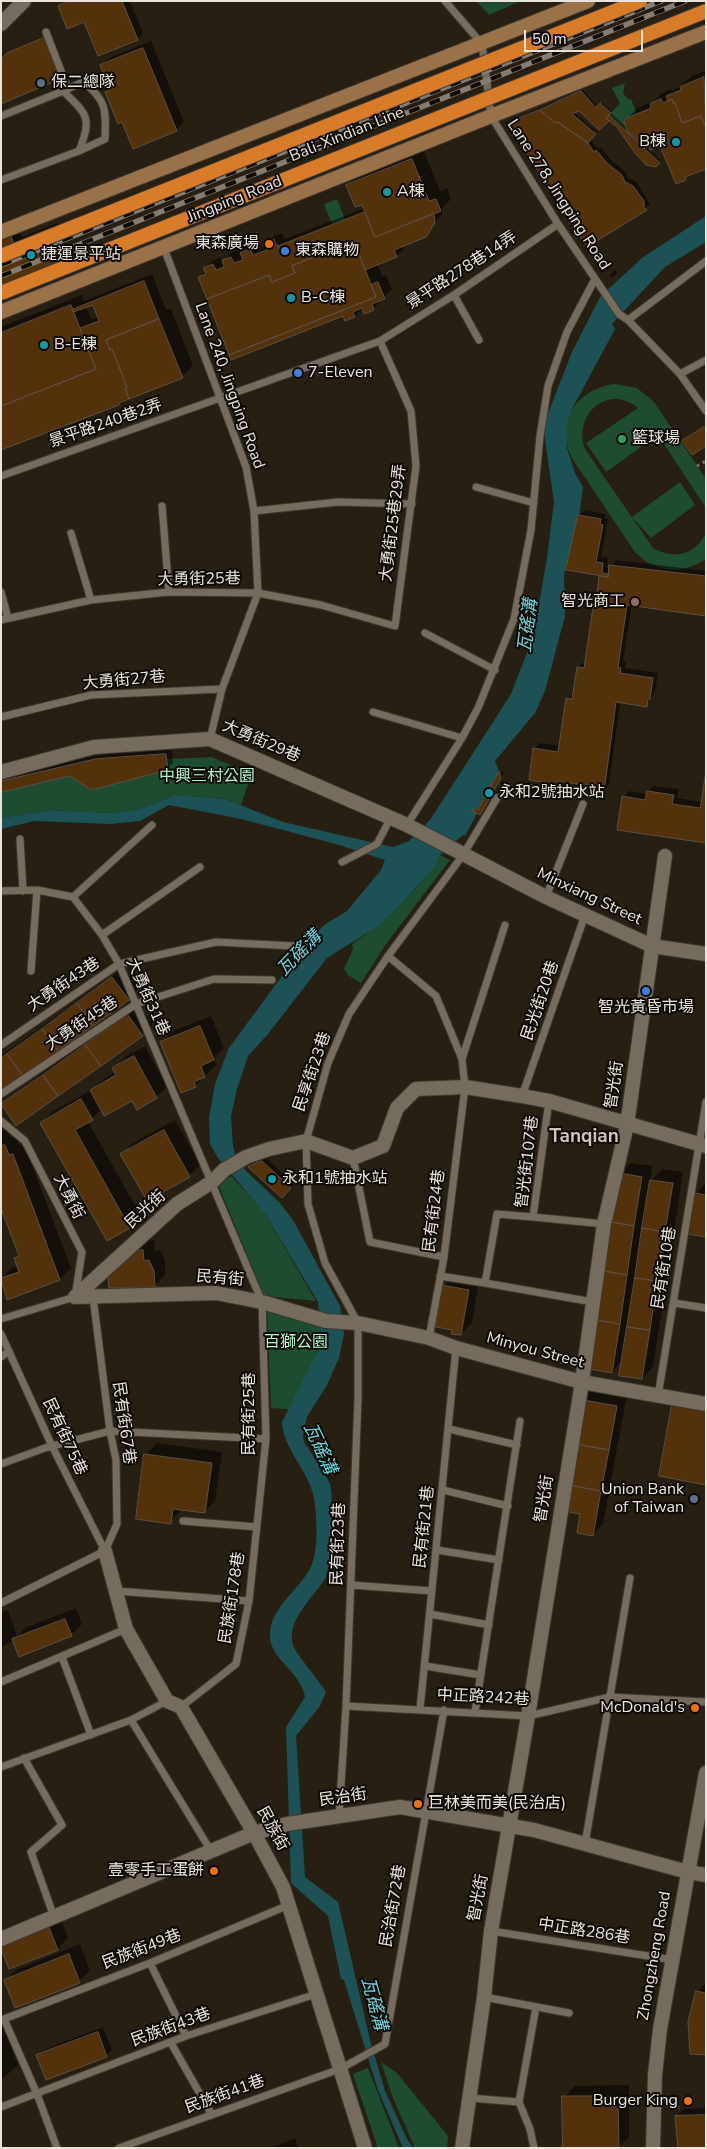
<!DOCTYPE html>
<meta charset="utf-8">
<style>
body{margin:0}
#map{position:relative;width:707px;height:2149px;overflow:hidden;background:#271f12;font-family:"Nunito Sans",sans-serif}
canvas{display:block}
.frame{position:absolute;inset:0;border:2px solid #e9e3db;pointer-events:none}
.scale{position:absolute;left:524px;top:30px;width:119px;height:22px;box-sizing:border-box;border:2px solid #e9e3db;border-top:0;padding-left:6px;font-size:15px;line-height:18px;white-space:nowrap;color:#e9e3db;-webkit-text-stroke:4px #0d0905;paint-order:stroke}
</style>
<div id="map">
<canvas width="707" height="2149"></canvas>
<div class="frame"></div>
<div class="scale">50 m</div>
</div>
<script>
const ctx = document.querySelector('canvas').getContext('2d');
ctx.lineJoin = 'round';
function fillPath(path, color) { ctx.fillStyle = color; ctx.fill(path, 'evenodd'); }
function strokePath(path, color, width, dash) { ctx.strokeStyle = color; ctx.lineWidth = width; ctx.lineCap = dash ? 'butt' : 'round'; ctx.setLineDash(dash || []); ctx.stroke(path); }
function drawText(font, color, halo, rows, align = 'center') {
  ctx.font = font + ' "Nunito Sans","Noto Sans TC",sans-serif'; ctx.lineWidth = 4; ctx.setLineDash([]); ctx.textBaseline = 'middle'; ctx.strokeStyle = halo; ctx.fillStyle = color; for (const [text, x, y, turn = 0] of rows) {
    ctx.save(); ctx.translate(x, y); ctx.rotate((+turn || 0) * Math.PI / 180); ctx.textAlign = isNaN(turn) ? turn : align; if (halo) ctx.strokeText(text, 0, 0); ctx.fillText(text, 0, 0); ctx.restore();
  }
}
const green = new Path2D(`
 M476,1h44l-31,14z
 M625,83l-2,10 5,6h3l6,15 -12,5 -1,3 4,10 -19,-17 11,-12 -8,-15z
 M337,199l8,20 -13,5 -8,-20z
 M615,384l22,4 17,14 52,77v29l-48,-73 -52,37 -20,-29 52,-35c-29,-25 -66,6 -53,41l68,99c20,12 43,7 53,-15v26c-25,16 -50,14 -71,-7 -15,-22 -30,-45 -45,-67 -8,-13 -20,-26 -23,-40 -8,-33 18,-58 48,-61z
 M680,482l15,23 -44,33 -19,-21z
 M211,757l41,16 -11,32 -16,-6 -50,-4 -36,14 -29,4 -61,-3 -48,8v-26l69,-16 21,14 77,-21 -1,-10z
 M440,855l10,5 -64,84 -25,39 -13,-8 -4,-6 9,-20 -1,-5c34,-23 66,-53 88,-89z
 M231,1176l32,34 53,91 -52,-5 -46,-112z
 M267,1305l63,14 -12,56 -20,35 -27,-2z
 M381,2062l16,11 51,63 -1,12h-32l-22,-50z
 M368,2068l31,80h-21l-25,-74z`);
const water = new Path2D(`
 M706,216v26l-41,25 -53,57 3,5 -43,80 -6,18 1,21 8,25 8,14 -4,31 -15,56 1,42 -20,75 -10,22 -40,48 4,11 -34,64 -2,-1 -23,20 -7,13 -29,33 -26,25 -51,32 -59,76 -20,22 -11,33 -6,27 2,30 4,14 10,12 33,31 13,17 47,86 4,28 -5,24 -12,27 -20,32 -4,18 1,7c6,9 23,34 26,42 4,13 2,83 -5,95 -12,19 -39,41 -32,66 2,8 26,35 33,47l-6,14 -24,30 9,141 33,25 32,138 15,51 22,48 6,9h-10l-25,-58 -34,-110 -3,-1 -13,-63 -37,-33 -5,-156 19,-30c-4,-26 -37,-38 -35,-64 1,-25 28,-43 40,-64 9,-17 7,-51 4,-71 -5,-27 -31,-49 -32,-76l37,-73 2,-8 -3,-39 -52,-87 -48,-57 -8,-14 -1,-26 6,-34 14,-36 81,-110 17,-15 20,-12 34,-41 4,-10 -49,-16 -95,-25 -72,-14 -29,16 -29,3 -77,-3 -33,8v-11l48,-8 61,3 29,-4 36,-14 50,4 58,23 110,25 16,-6 21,-21 81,-126 16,-41 10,-38 10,-57 7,-56 -9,-62v-19l27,-69 28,-55 42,-39z`);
const shadow = new Path2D(`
 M65,1h65l13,32 -6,6 -78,-32z
 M45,38l15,39 -1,1 -49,-26z
 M151,41l33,81 -8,8 -53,-9 -16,-29 4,-3 -10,-23 8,-8z
 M706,70v97l-15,6 -6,6 -24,-35 -14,-4 -6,2 19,18 -4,6 -38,-40 -9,-6 -10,9 -20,-19 -6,2 23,19 -6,8 8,10 2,-2 12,14 13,10 3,7 9,4 13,23 -63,40 -76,-122 3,-4 69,-29 15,18 5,-5 8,8 -1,1 19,18 -3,-10 11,-12 17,-7 8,-8 10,-4 1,2 19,-15z
 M423,149l17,42 7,-3 4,11 -9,9v6l-17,22 -23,9 2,4 -8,7 -18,9 4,11 4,-1 6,15 -12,10 1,1 -8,8 -10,-1 -8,8 -9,4 -2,-6 -144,-37 6,-6 -1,-3 7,-7 9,-4 1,4 9,-8 8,-3 2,4 8,-8 9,-4 3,7 6,-3 -1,-2 8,-8 8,-3 3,6 80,-31 -17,-23 11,-11z
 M57,223l15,35 -71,37v-59l18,-7 3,8z
 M615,270l2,3 -5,5 -2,-3z
 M152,274l14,36 5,-1 22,57 -11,10 -60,24 -3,4 -118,45v-122l81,-32 2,6zM93,303l6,14 -7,3 -6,-13z
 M585,510l21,4 -1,4 3,1 -7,38 7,1 -1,10h3l6,-8 90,11v44l-74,-11 -9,58h3l-1,6 33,5 -3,19 -9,13 -26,-3 -11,83 -5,6 -5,-5 -40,-6 -3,3 -22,-34 6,-6 20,3 7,-47 7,-6 4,-25 6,-6h2l15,-87 -22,-59z
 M172,749l1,14 -6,6 -97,6 -69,16v-13l101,-24z
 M503,770l1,3 -21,37 -3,4 -7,-4 8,-4z
 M653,786l26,3 -2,9 25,4 4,40 -83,-45 6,-6 18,3z
 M124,968l15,20 -11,11 -127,92v-35z
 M139,1005l14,19 -11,11 -140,70 11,-11z
 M211,1016l13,32 -11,11 3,6 -21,21 -33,-44 11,-11z
 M145,1046l22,41 -11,10 -23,2 -31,10 -14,13 53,94 -11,11 -23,12 -66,-116 11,-11 41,-23 10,-10 13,-7 -2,-4 11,-11z
 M175,1120l25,45 -11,11 -67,-22 11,-11z
 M8,1129l3,8 5,-2 4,10 4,-1 47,124 -11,11 -52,20 -7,-20 11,-11 6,-2 -3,-8 5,-5 -19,-49v-73z
 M266,1158l28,26 -12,12 -33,-29z
 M631,1163l21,3 -2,16 12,-13 21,3 -30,195 -11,11 -19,-18 -11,12 8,-198z
 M706,1183v53l-10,-43z
 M154,1240l1,11 5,-1 5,10v15l-11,11 -44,1 23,-45z
 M455,1275l24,4 -7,44 -11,11 -17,-48z
 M590,1389l37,6 -24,129 -11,11 -10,-22 -3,-114z
 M157,1443l65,9 -7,49 -11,11 -22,-3 -12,13 -24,-68z
 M76,1608l6,16 -11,11 -57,4 -13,9v-35l7,-3 9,26 8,-8z
 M59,1914l9,24 -11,11 -47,18z
 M80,1944l10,27 -11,10h-74l11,-11z
 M706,1983v71l-9,-62z
 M1,2022l17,43 -17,15z
 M103,2027l9,23 -6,6 -68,-1 5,-5z
 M629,2085v52l-11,11 -54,-51 11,-11z
 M706,2108v40l-30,-31 8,-8z
 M295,2138l3,10h-28z`);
const building = new Path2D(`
 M70,1h52l16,39 -40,16 -14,-34 -17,7 -9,-23z
 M44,38l16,41 -59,25v-45l6,-6z
 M143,48l34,83 -44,18 -11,-27 -4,2 -13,-32 5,-2 -10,-25z
 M704,77l2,51 -5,-12 -19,7 -7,-21 -2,1 -1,-4 -4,2 -2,-5 15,-6 -1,-3z
 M581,91l15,17 4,-5 11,10 -5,5 3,3 -10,9 -20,-19 -7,3 24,20 -8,9 -30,-21 -3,1 -15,-13z
 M661,99l2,4 9,-4 1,4 2,-1 7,21 19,-7 5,12v41l-21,8 1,3 -10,4 -16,-38 -10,4 -4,-9 -5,2 -13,-11 -4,-10 1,-3 26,-11 -1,-4z
 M540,110l15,13 3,-1 30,21 6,9 2,-2 12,14 14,11 3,7 8,4 11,15v7l3,2 -60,37 -75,-117 -3,-8z
 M609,115l51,48 -4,4 -10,-2 -11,-12 -18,-26 -11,-9z
 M412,159l17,42 7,-2 5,12 -66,26 -13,-32 -7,2 -9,-22z
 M365,212l10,25 59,-24 1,10 -9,14 -32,13 3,7 -32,13 -11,-29 -62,25 3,7 -23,9 -3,-7 -62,24 -9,-22 8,-3 -3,-6 10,-4 3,6 8,-3 -2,-7 9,-3 3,6 9,-3 -3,-7 10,-4 3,6 14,-5 -2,-7 9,-4 3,7z
 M50,229l15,38 -64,29v-56l10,-4 3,8z
 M354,241l22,56 -147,58 -22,-56 62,-24 3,7 23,-9 -3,-7z
 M144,281l15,38 -53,21 4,10 2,-1 15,38 -2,1 4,11 -10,4v2l-118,45v-44l95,-37 -16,-41 19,-7 -6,-16 -20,7 -1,-2z
 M378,282l7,17 -13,5 2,6 -10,4 -2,-6 -9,4 2,5 -10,4 -2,-5 -112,44 -2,-5 147,-58 -5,-12z
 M71,305l25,64 -95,37v-73z
 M159,319l24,59 -54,21 -4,-11 2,-1 -15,-38 -2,1 -4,-10z
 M704,427l2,1v18l-14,9 -10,-14z
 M578,515l23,4 -1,5 3,1 -7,37 7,1 -1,10 6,1v3l-42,-7z
 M609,565l97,11v40l-79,-11 -9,62 3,1 -1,5 33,5 -3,21h-2l-1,8 -31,-5 -12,90 -7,-1v-4l-40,-6 -1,3 -27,-4 4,-32 25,4 8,-54 6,1 5,-32 7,1 11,-74h2l2,-18 9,1z
 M166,754l2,16 -77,20 -21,-14 -69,16v-11l94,-22z
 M706,771v72l-89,-13 5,-34 23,4 2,-9 27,4 -2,9 28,4z
 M499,772l2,6 -21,37 -9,-5 7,-1z
 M112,977l17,23 -36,26 -16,-23z
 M77,1003l16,23 -35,25 -16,-22z
 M128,1015l15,21 -42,30 -16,-21z
 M200,1026l14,34 -13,6 4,11 -11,5 2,5 -15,6 -21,-51z
 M42,1029l16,22 -35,25 -16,-22z
 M85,1045l16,21 -43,30 -15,-21z
 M7,1054l16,22 -22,16v-34z
 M134,1056l23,42 -20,12 -5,-9 -28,15 -14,-26 26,-15 -4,-7z
 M43,1075l15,21 -42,30 -15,-22z
 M81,1099l12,21 -18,10 55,98 -23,13 -67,-118z
 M164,1130l26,47 -43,24 -27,-47z
 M5,1145l4,10 4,-1 47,126 -53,20 -6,-22 18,-6 -5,-14 5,-2 -18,-48v-62z
 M262,1161l29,27 -9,10 -34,-31z
 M619,1173l23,4 -8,49 -22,-4z
 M650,1180l23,3 -8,49 -23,-4z
 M695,1193l11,2v42l-19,-3z
 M612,1222l22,4 -7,49 -23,-4z
 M642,1228l23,4 -8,49 -22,-3z
 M143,1250l1,11 5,-1 5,11 1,16 -46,1 -2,-23 13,-12z
 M604,1271l23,4 -7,49 -23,-4z
 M635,1278l22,3 -7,49 -23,-3z
 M442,1285l27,5 -8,45 -10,-1 1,-4 -16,-3z
 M597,1320l23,4 -8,49 -23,-4z
 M627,1327l23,3 -8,49 -23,-3z
 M578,1399l39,7 -8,44 -39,-7z
 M672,1405l34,6v74l-47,-9z
 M570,1443l39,7 -8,41 -39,-7z
 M144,1454l68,9 -7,50 -32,-4 -2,15 -35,-5z
 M562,1484l39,7 -8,45 -16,-3 3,-19 -23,-4z
 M65,1619l7,17 -53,21 -7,-18z
 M48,1925l10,25 -49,19 -8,-21v-6z
 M69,1954l11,29 -65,25 -11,-28z
 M696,1991l10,2v62l-16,-1 -2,-32z
 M98,2032l9,25 -61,23 -10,-25z
 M562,2096h56l1,52h-56z
 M706,2115v33h-28l-3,-32z`);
const path = new Path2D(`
 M697,466l9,-5`);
const service = new Path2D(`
 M445,1l37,43 9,72 67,108 61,90 9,6 52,54 26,37
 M46,32l22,57
 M63,91l20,-9c24,18 23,29 22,57l-26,12
 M1,116l62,-25c25,24 29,27 16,60l-78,29
 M164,248l82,219 8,44 4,82 -36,96 -12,50
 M454,295l25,45
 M628,320l78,-59
 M680,374l26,-14
 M1,476l379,-135 74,-46 104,-71
 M476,487l58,16
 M162,506l7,86
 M254,511l84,-9 74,2
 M71,533l20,67
 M1,592l7,26
 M1,620l90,-20 78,-8 89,1 63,12 74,21 21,-160 -5,-55 -31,-70
 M425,633l70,37
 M373,712l89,26
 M1,717l90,-22 131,-6
 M407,825l55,-87 16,-30 36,-89 17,-89 9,-94 8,-50 19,-54 28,-53
 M20,839l3,52
 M342,862l35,-18 13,-25
 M1,891l36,-1 36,7 29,38 17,29 143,338 4,137 -17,162 -13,63 -55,43
 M73,897l79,-72
 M546,897l37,-93
 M102,935l98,-68
 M388,956l48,40 26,63 3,28 -21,170 -15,81
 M31,971l6,-81
 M1,1045l118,-81 97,-22 78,4
 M462,1059l43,-134
 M1,1094l135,-90 78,-25 58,1
 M522,1096l63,-181
 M549,1101l-16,116 71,7
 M1,1121l24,20 57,111 -7,45 -74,22
 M353,1158l17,84 74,15
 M533,1217l-36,-3 -12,69 108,19
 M440,1276l45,7
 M93,1297l17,134 6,29 1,64 -12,27
 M674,1303l32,5
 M1,1334l51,112 53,105
 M1,1357l8,-6
 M658,1396l48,-294
 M449,1429l68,16
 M1,1464l44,-16 65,-17 156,8
 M443,1490l65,16
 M183,1521l74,6
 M437,1550l62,10
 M351,1585l81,6
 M116,1591l133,10
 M1,1603l104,-52
 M430,1614l59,11
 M62,1657l29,78
 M425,1666l56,9
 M1,1682l125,-53
 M346,1706l182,10 82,-19 96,5
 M420,1709l36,-361
 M475,1712l45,-291
 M131,1720l80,131
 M24,1758l38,67 -31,27 23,65
 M1,1767l130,-47 36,-19
 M339,1816l7,-110 12,-307v-76l-33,-60 -17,-59 -2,-63 22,-78 21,-49 39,-58 75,-101 34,-57
 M585,1844l45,-266
 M491,1931l182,29
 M150,1963l36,73
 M484,1997l85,16
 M171,2043l41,72
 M469,2098l50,4
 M1,2107l185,-71 130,-42
 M57,2148l-20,-54 -33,-75 146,-56 139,-58
 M119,2148l221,-79 45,-25 59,-334
 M534,2148l-4,-19 -11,-27 17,-95`);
const minor = new Path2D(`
 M1,24l23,-23
 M1,772l93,-25 116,-8 197,86 139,72 106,49 54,8
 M75,1297l102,-93 35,-22 12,-12 22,-13 23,-8 37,-8 47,17 30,-12 14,-38 19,-19 49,-2 57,9 27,5 157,45
 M75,1297l141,-4 46,9 64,19 32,2 71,15 27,10 126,34 124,22
 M105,1551l21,78 41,72 14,6 73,126 29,54 82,261
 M1,1939l253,-106 33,-9 113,-17 134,23 154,42 18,3
 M462,2148l22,-151 7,-66 37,-215 54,-334 22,-158 23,-99 38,-269`);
const tertiary = new Path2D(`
 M653,2148l2,-73 5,-46 46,-256`);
const secondary = new Path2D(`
 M1,232l587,-231
 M1,312l490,-196 215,-84`);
const rail = new Path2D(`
 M1,265l660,-264
 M1,276l684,-275`);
const trunkBridge = new Path2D(`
 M1,256l639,-255
 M1,293l705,-282`);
const markers = [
 [41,83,5,"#5c6f8a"],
 [676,142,5,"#0f9aa8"],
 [387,192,5,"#0f9aa8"],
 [269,244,5,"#e8710a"],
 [285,251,5,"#3f7fe0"],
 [31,255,5,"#0f9aa8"],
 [291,298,5,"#0f9aa8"],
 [44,345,5,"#0f9aa8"],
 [298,373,5,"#3f7fe0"],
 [622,439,5,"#2e9e5b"],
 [635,602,5,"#8d6e63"],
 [489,793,5,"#0f9aa8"],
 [646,991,5,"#3f7fe0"],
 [272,1179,5,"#0f9aa8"],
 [694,1499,5,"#5c6f8a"],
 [695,1708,5,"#e8710a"],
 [418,1804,5,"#e8710a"],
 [214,1871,5,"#e8710a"],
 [688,2101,5,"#e8710a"]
];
const poiNames = [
 ["保二總隊",51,83],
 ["B棟",666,142,"right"],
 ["A棟",397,192],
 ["東森廣場",259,244,"right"],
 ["東森購物",295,251],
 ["捷運景平站",41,255],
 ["B-C棟",301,298],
 ["B-E棟",54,345],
 ["7-Eleven",308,373],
 ["籃球場",632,439],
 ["智光商工",625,602,"right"],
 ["永和2號抽水站",499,793],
 ["智光黃昏市場",646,1008,"center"],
 ["永和1號抽水站",282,1179],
 ["Union Bank",684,1490,"right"],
 ["of Taiwan",684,1508,"right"],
 ["McDonald's",685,1708,"right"],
 ["巨林美而美(民治店)",428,1804],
 ["壹零手工蛋餅",204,1871,"right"],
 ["Burger King",678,2101,"right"]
];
const streetNames = [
 ["Bali-Xindian Line",347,135,-22],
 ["Lane 278, Jingping Road",558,195,57],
 ["Jingping Road",235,200,-22],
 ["景平路278巷14弄",462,271,-33],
 ["Lane 240, Jingping Road",229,386,70],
 ["景平路240巷2弄",106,424,-19],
 ["大勇街25巷29弄",394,523,-83],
 ["大勇街25巷",199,580,-1],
 ["大勇街27巷",124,681,-5],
 ["大勇街29巷",261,742,23],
 ["Minxiang Street",589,897,25],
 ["大勇街43巷",64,985,-34],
 ["大勇街31巷",147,997,66],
 ["民光街20巷",541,1001,-71],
 ["大勇街45巷",82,1024,-34],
 ["民享街23巷",313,1072,-71],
 ["智光街",615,1085,-82],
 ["智光街107巷",528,1162,-83],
 ["大勇街",68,1197,63],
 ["民光街",146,1210,-42],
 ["民有街24巷",435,1211,-83],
 ["民有街10巷",665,1268,-81],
 ["民有街",220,1279,5],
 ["Minyou Street",535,1351,15],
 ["民有街25巷",250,1414,-90],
 ["民有街67巷",123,1423,82],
 ["民有街75巷",64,1437,65],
 ["智光街",545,1499,-81],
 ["民有街21巷",425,1527,-84],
 ["民有街23巷",339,1544,-88],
 ["民族街178巷",233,1598,-81],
 ["中正路242巷",483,1698,3],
 ["民治街",343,1798,-8],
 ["民族街",272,1829,61],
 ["智光街",479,1898,-79],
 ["民治街72巷",394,1906,-80],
 ["中正路286巷",584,1932,9],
 ["民族街49巷",142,1950,-21],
 ["Zhongzheng Road",655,1956,-80],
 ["民族街43巷",171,2028,-20],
 ["民族街41巷",225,2095,-20]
];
const parkNames = [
 ["中興三村公園",207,777],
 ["百獅公園",296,1343]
];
const waterNames = [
 ["瓦磘溝",529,626,-83],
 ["瓦磘溝",300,954,-46],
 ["瓦磘溝",319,1449,65],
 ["瓦磘溝",373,2004,75]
];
const quarterNames = [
 ["Tanqian",584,1137]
];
fillPath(green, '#1d4c31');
fillPath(water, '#1c5256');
fillPath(shadow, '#0007');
fillPath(building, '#53310b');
strokePath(building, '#5c4f44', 1);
strokePath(service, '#3f3831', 9);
strokePath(minor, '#3f3831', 16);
strokePath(tertiary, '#3f3831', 16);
strokePath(secondary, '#3f3831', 16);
strokePath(path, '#7b7469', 3, [2.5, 4]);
strokePath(service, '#756c5d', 7);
strokePath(minor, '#756c5d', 14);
strokePath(tertiary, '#756c5d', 14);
strokePath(secondary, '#9a724a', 14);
strokePath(rail, '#847d73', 5.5);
strokePath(rail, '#0d0905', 4, [11]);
strokePath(trunkBridge, '#3f3831', 16, []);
strokePath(trunkBridge, '#d87c2a', 14);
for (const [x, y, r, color] of markers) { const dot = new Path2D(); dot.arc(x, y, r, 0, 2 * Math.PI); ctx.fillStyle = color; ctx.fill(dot); strokePath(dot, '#0d0905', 2); }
drawText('16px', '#e9e3db', '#0d0905', poiNames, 'left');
drawText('16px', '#e9e3db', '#0d0905', streetNames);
drawText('16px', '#aaf6c6', '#0d0905', parkNames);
drawText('italic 18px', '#68d4dc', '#0d0905', waterNames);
drawText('bold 19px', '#cec4b4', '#0d0905', quarterNames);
</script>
